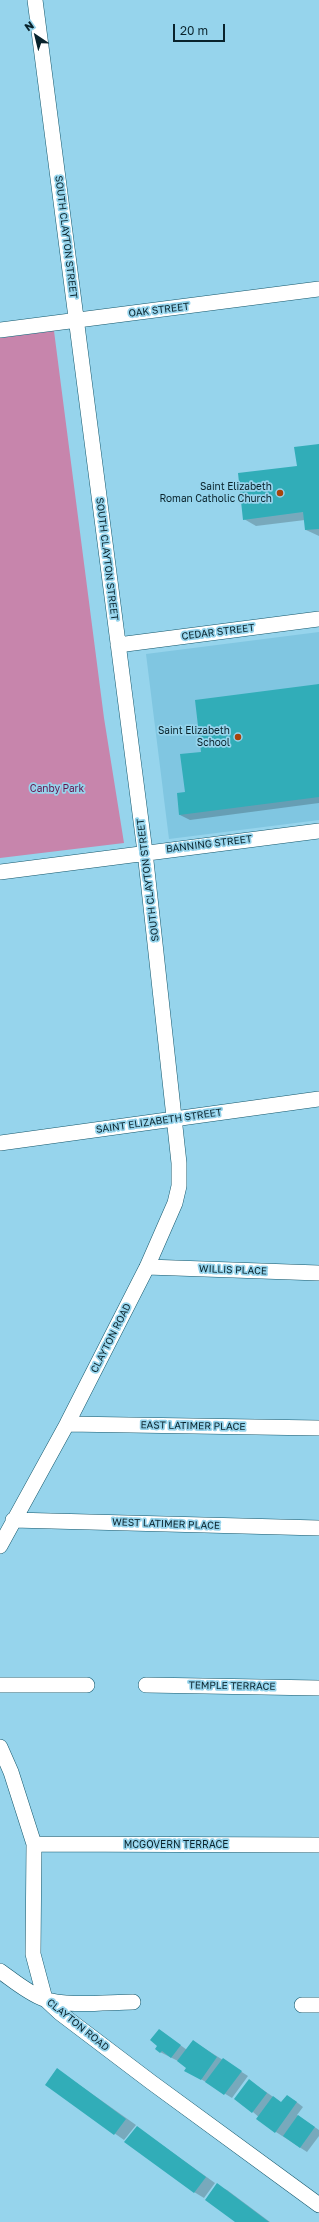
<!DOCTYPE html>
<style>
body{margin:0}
#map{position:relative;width:319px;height:2222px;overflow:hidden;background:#96d4ec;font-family:"Golos Text",sans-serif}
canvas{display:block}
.north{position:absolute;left:16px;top:16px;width:40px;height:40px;-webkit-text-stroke:3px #96d4ec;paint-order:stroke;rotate:325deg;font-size:11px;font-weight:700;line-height:16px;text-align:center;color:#09232c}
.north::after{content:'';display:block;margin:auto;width:14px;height:18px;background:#09232c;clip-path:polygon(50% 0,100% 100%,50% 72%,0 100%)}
.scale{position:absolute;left:173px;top:24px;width:52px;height:18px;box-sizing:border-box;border:2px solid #09232c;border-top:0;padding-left:5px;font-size:12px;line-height:14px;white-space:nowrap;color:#09232c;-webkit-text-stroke:3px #96d4ec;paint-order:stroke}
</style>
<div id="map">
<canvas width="319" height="2222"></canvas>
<div class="north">N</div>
<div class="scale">20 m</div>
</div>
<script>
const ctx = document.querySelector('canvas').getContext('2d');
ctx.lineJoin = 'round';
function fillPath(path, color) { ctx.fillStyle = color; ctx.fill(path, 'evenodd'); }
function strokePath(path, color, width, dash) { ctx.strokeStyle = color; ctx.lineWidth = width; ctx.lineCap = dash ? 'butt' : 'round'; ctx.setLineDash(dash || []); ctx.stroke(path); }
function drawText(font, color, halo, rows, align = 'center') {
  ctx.font = font + ' "Golos Text",sans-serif'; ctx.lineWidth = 3.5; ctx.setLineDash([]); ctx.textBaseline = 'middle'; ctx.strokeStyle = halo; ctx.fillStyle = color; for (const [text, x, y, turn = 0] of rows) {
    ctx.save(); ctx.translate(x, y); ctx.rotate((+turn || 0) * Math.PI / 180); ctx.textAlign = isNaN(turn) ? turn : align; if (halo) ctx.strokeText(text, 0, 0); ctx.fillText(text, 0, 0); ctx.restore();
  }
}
const built = new Path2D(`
 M319,632v188l-150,19 -23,-185z`);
const green = new Path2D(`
 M54,331l50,387 20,125 -124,15v-520z`);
const shadow = new Path2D(`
 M319,445v91l-13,-6 -1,-10 -49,6 -12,-7z
 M319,685v118l-129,17 -10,-5 6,-22 16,-41z
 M160,2030l27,20 6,-9 55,35 -16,22 -46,-28 2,-2 -10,-7 -18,-9 -2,-6z
 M57,2069l79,56 -12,15 -78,-55z
 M256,2085l26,18 12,-3 9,7 -6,8 22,15v6l-12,16 -31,-20 -23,-20z
 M137,2127l78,56 -11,15 -10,-6z
 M217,2185l10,5 43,32h-34z`);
const building = new Path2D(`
 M319,444v85l-14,1 -2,-18 -60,8 -5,-47 59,-7 -3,-19z
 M319,684v113l-140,18 -2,-22 8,-1 -5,-38 21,-2 -6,-52z
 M159,2029l22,16 -10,13 -9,-7 -2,2 -5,-4 2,-3 -7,-6z
 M193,2040l24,17 -16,23 -17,-9 2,-3 -9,-7z
 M223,2058l19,13 -18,24 -19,-13z
 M57,2068l69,51 -12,16 -69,-50z
 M249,2079l18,14 -15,20 -18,-14z
 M287,2095l10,7 -22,31 -19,-14 17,-23 8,6z
 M298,2115l17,12 -15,21 -17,-12z
 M137,2126l69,51 -12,16 -70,-51z
 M217,2183l52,39h-34l-30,-22z`);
const minor = new Path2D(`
 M0,330l319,-41
 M118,645l201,-26
 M0,872l319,-41
 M0,1143l319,-44
 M147,1267l172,6
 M67,1424l252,4
 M13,1520l306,8
 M0,1546l67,-122 80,-157 28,-64 4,-17v-23l-34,-311 -110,-852
 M0,1685h87
 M146,1685l173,3
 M0,1747l11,25 23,72 -1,110 12,45 15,14 91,69 168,123
 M34,1844l285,1
 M0,1971c14,10 28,22 44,28 22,8 65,3 89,3
 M302,2005h17`);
const markers = [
 [280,493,4,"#a7440b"],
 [238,737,4,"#a7440b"]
];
const streetNames = [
 ["SOUTH CLAYTON STREET",66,237,83],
 ["OAK STREET",159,310,-7],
 ["SOUTH CLAYTON STREET",107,559,83],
 ["CEDAR STREET",218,632,-7],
 ["BANNING STREET",209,844,-7],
 ["SOUTH CLAYTON STREET",148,880,-97],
 ["SAINT ELIZABETH STREET",159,1121,-8],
 ["WILLIS PLACE",233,1270,2],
 ["CLAYTON ROAD",111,1338,-63],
 ["EAST LATIMER PLACE",193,1426,1],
 ["WEST LATIMER PLACE",166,1524,2],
 ["TEMPLE TERRACE",232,1686,1],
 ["MCGOVERN TERRACE",176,1845],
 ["CLAYTON ROAD",78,2025,39]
];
const poiNames = [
 ["Saint Elizabeth",272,487],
 ["Roman Catholic Church",272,499],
 ["Saint Elizabeth",230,731],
 ["School",230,743]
];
const parkNames = [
 ["Canby Park",57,789]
];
fillPath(built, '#80c6e1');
fillPath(green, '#c785ac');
fillPath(shadow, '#0003');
fillPath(building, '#31adb8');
strokePath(minor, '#13566b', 16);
strokePath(minor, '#fff', 15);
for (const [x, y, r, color] of markers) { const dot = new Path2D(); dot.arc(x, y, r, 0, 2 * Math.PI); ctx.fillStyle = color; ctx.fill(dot); strokePath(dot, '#96d4ec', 1.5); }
drawText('10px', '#09232c', '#96d4ec', streetNames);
drawText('10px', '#09232c', '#96d4ec', poiNames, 'right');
drawText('10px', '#66144c', '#96d4ec', parkNames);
</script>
